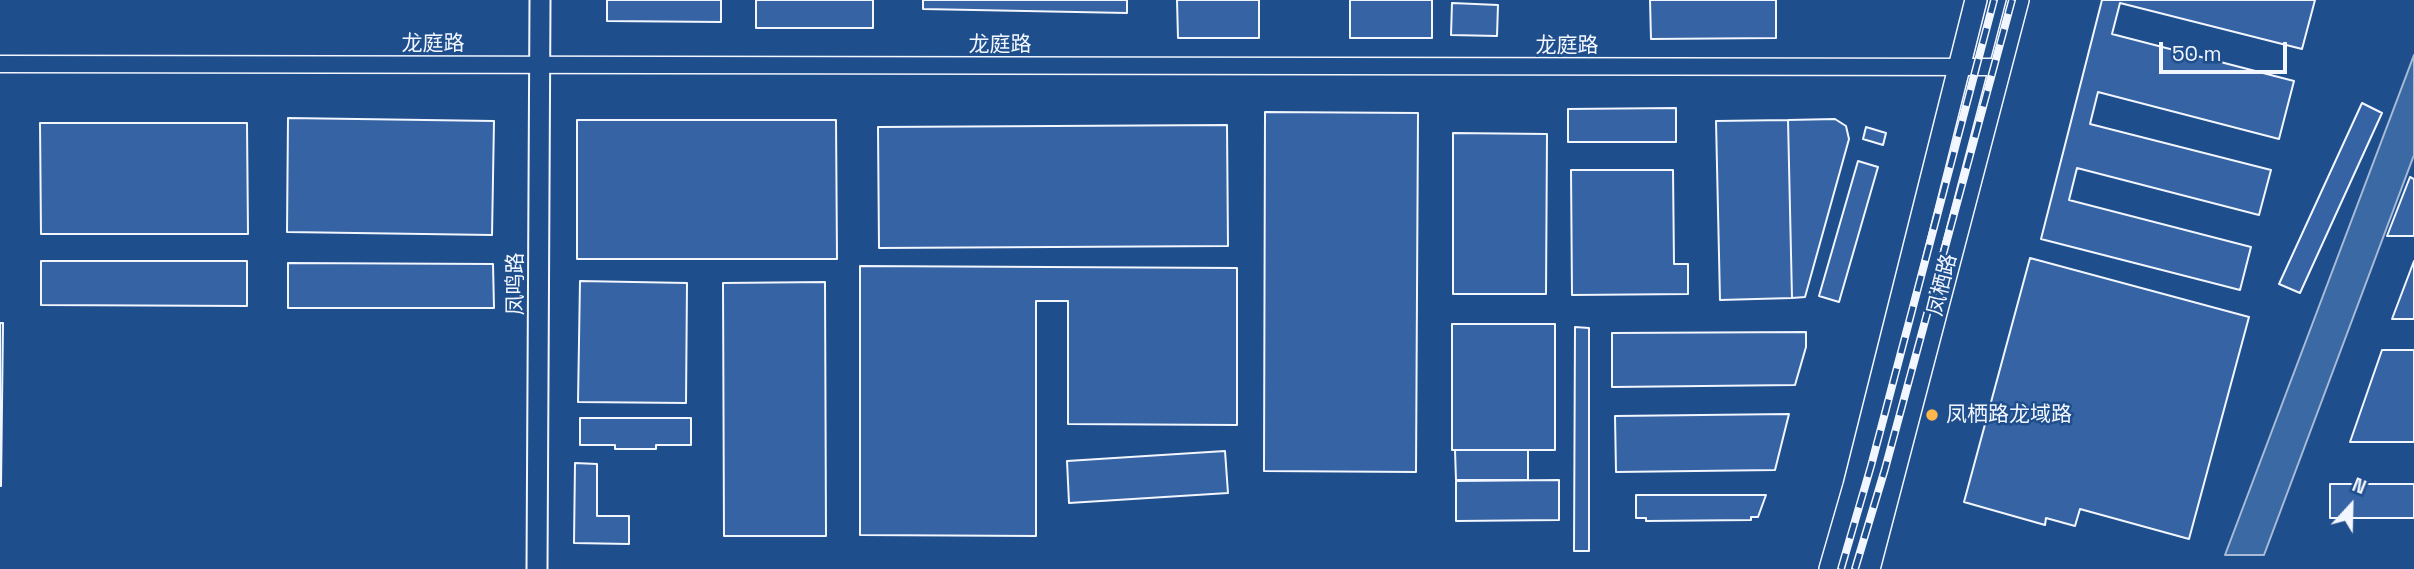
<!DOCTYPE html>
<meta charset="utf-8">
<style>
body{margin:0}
#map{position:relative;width:2414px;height:569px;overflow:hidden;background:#1f4e8c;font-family:"Space Grotesk",sans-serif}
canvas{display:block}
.north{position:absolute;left:2316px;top:471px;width:70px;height:70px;-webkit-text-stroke:5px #1f4e8c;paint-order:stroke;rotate:22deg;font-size:19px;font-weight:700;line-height:28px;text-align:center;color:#f2f6ff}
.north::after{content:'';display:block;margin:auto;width:24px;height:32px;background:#f2f6ff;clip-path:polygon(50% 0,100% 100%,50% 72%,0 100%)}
.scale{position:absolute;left:2159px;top:42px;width:128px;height:32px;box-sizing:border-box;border:4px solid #f2f6ff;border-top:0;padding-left:9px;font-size:21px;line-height:24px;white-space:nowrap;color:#f2f6ff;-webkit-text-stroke:5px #1f4e8c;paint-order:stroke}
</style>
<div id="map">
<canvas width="2414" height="569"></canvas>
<div class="north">N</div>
<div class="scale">50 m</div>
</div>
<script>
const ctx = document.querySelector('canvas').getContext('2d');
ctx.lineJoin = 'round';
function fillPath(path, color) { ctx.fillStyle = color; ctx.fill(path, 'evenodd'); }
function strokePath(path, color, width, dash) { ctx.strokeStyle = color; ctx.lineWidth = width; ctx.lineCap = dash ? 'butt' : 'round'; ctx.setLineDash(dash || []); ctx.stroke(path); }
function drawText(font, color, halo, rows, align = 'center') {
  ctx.font = font + ' "Space Grotesk","Noto Sans SC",sans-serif'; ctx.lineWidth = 5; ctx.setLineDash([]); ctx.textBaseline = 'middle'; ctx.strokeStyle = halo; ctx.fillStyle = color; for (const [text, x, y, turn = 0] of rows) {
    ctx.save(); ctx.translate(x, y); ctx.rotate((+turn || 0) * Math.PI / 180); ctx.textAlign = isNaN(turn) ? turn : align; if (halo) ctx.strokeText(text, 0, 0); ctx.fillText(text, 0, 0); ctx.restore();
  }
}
const water = new Path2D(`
 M2414,55v100l-150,400h-39z`);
const building = new Path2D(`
 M607,0h114v22l-114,-1z
 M756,0h117v28h-117z
 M923,0h204v13l-204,-4z
 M1177,0h82v38h-81z
 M1350,0h82v38h-82z
 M1650,0h126v38l-125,1z
 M2102,0h213l-13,49 -182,-46 -8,31 182,47 -15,58 -181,-47 -8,32 181,46 -12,45 -182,-47 -8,32 182,47 -11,43 -199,-51z
 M1452,3l46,2 -1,31 -46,-1z
 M2362,103l20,10 -82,180 -21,-9z
 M1676,108v34h-108v-33z
 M1265,112l153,1 -2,359 -152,-1z
 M288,118l206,3 -2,114 -205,-3z
 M1835,119l11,7 3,13 -44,158 -13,1 -4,-178z
 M577,120h259l1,139h-260z
 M1788,120l4,178 -72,2 -4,-179z
 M40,123h207l1,111h-207z
 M1227,125l1,121 -349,2 -1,-121z
 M1866,127l20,6 -3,12 -20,-6z
 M1453,133l94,1 -1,160h-93z
 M1858,161l20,6 -39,135 -20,-6z
 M1571,170h102l1,94h14v30l-116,1z
 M2410,177l4,2v57h-27z
 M2030,258l219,59 -60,222 -109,-30 -5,17 -29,-8 -1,7 -81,-23z
 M41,261h206v45l-206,-1z
 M2414,261v58h-22z
 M288,263l205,1 1,44h-206z
 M860,266l377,2v157l-169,-1v-123h-32v235l-176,-1z
 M580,281l107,2 -1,120 -108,-1z
 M825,282l1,254h-102l-1,-253z
 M0,323h3l-2,163h-1z
 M1452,324h103v126h-103z
 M1575,327l14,1v223h-15z
 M1806,332v15l-11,38 -183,2v-54z
 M2382,350h32v92h-64z
 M1789,414l-14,56 -159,2 -1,-56z
 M580,418h111v27h-35v4h-41v-4h-35z
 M1455,450h73v30h-72z
 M1225,451l3,42 -159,10 -2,-42z
 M575,463l22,1v52h32v28l-55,-1z
 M1559,480v40l-103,1v-40z
 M2330,484h84v34h-84z
 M1636,495h130l-8,22h-7v3l-105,1v-3h-10z`);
const minor = new Path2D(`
 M0,64l1999,3`);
const tertiary = new Path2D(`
 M537,569l3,-569`);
const secondary = new Path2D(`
 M1830,569l24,-83 122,-486
 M1869,569l149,-569`);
const rail = new Path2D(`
 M1841,569l30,-103 123,-466
 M1855,569l30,-100 127,-469`);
const markers = [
 [1932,415,7,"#ffb74d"]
];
const streetNames = [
 ["龙庭路",433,44],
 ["龙庭路",1000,45],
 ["龙庭路",1567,46],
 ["凤鸣路",516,284,-90],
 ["凤栖路",1943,285,-76]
];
const poiNames = [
 ["凤栖路龙域路",1946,415]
];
fillPath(water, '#3b69a3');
strokePath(water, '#a8bbd7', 2);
fillPath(building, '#3563a3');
strokePath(building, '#f2f6ff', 2);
strokePath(minor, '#f2f6ff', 19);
strokePath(tertiary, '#f2f6ff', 23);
strokePath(secondary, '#f2f6ff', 24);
strokePath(minor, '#1f4e8c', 16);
strokePath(tertiary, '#1f4e8c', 19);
strokePath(secondary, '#1f4e8c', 21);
strokePath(rail, '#f2f6ff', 8);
strokePath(rail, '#1f4e8c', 5, [16]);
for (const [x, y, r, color] of markers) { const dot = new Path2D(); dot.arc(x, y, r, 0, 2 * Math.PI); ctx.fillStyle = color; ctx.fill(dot); strokePath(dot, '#1f4e8c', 2.5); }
drawText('21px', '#f2f6ff', '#1f4e8c', streetNames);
drawText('21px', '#f2f6ff', '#1f4e8c', poiNames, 'left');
</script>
